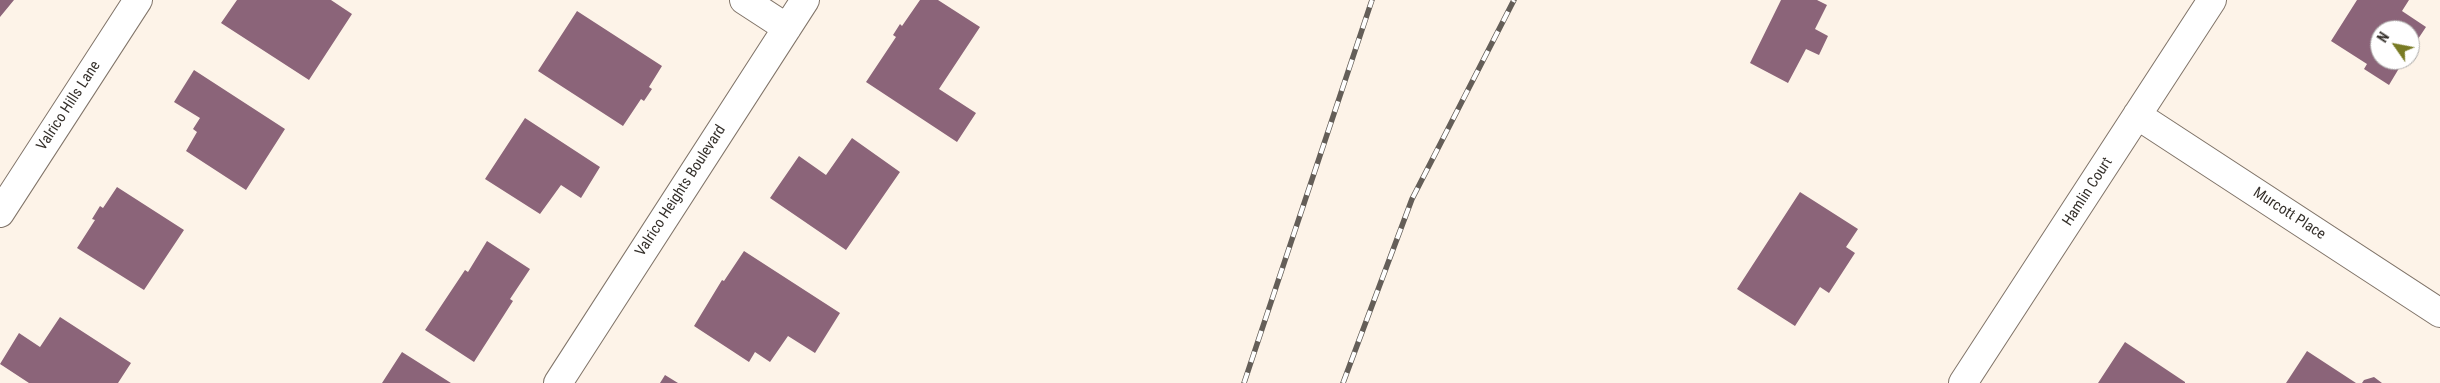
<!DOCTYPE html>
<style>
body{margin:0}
#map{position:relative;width:2440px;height:383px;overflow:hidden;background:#fdf3e8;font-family:"Roboto Condensed",sans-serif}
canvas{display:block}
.north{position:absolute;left:2370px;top:20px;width:50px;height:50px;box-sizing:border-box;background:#fff;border:1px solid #aeacaa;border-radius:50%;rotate:303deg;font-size:14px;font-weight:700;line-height:20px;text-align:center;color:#35302b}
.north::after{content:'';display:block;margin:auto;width:18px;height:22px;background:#797b24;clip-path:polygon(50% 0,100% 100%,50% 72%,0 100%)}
</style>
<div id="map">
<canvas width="2440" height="383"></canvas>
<div class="north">N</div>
</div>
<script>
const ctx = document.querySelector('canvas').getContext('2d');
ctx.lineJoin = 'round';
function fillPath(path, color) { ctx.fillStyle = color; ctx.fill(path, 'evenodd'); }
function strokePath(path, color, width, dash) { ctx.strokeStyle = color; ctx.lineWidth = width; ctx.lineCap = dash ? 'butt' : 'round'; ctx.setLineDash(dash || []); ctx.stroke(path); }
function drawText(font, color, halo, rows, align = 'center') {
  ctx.font = font + ' "Roboto Condensed",sans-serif'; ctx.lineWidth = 5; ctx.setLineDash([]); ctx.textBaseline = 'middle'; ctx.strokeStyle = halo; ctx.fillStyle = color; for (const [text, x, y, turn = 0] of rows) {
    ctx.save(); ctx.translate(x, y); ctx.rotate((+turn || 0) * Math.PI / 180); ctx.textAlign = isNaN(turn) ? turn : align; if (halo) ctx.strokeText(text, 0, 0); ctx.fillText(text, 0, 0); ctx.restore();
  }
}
const building = new Path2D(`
 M0,0h14l-14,17z
 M237,0h94l21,14 -43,66 -88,-57z
 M920,0h18l42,27 -41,62 37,24 -19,29 -91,-60 30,-45 -3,-2 7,-11 2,2z
 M1781,0h36l10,5 -12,24 13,7 -9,19 -13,-6 -18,34 -38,-20z
 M2357,0h52l-7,11 24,16 -16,24v-21h-30v30h24l-15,25 -25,-16 3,-5 -36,-23z
 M577,11l85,55 -13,21 3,2 -8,12 -3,-2 -18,27 -85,-55z
 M194,70l91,59 -39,61 -60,-39 11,-19 -4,-3 7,-11 -26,-16z
 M525,118l75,49 -19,31 -20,-13 -21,29 -55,-35z
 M852,138l48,34 -54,78 -76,-52 29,-42 27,19z
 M117,187l67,43 -40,60 -67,-42 18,-28 -3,-1 8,-13 3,2z
 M1800,192l58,37 -12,18 9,6 -26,40 -9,-6 -25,39 -58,-37z
 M487,241l43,28 -20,30 3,2 -39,61 -49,-32 40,-60 3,2z
 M744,251l96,62 -25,40 -27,-17 -18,26 -15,-10 -6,10 -55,-36 28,-46 2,1z
 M60,317l71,46 -13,20h-89l-29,-19 19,-31 21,14z
 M2125,342l60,40v1h-87z
 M2307,351l49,32h-70z
 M402,352l49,31h-69z
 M665,375l13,8h-18z
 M2374,377l8,6h-20l2,-3z`);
const minor = new Path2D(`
 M744,0l43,28
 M2137,115l303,198
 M0,213l138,-213
 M558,383l247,-383
 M1963,383l249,-383`);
const rail = new Path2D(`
 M1244,383l128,-383
 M1343,383l69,-184 102,-199`);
const streetNames = [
 ["Valrico Hills Lane",69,106,-57],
 ["Valrico Heights Boulevard",681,191,-57],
 ["Hamlin Court",2088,192,-57],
 ["Murcott Place",2289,214,33]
];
fillPath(building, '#8b6479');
strokePath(minor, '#807469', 30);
strokePath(minor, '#fff', 28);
strokePath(rail, '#645e58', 5.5);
strokePath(rail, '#fff', 4, [11]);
drawText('15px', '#35302b', '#fff', streetNames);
</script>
